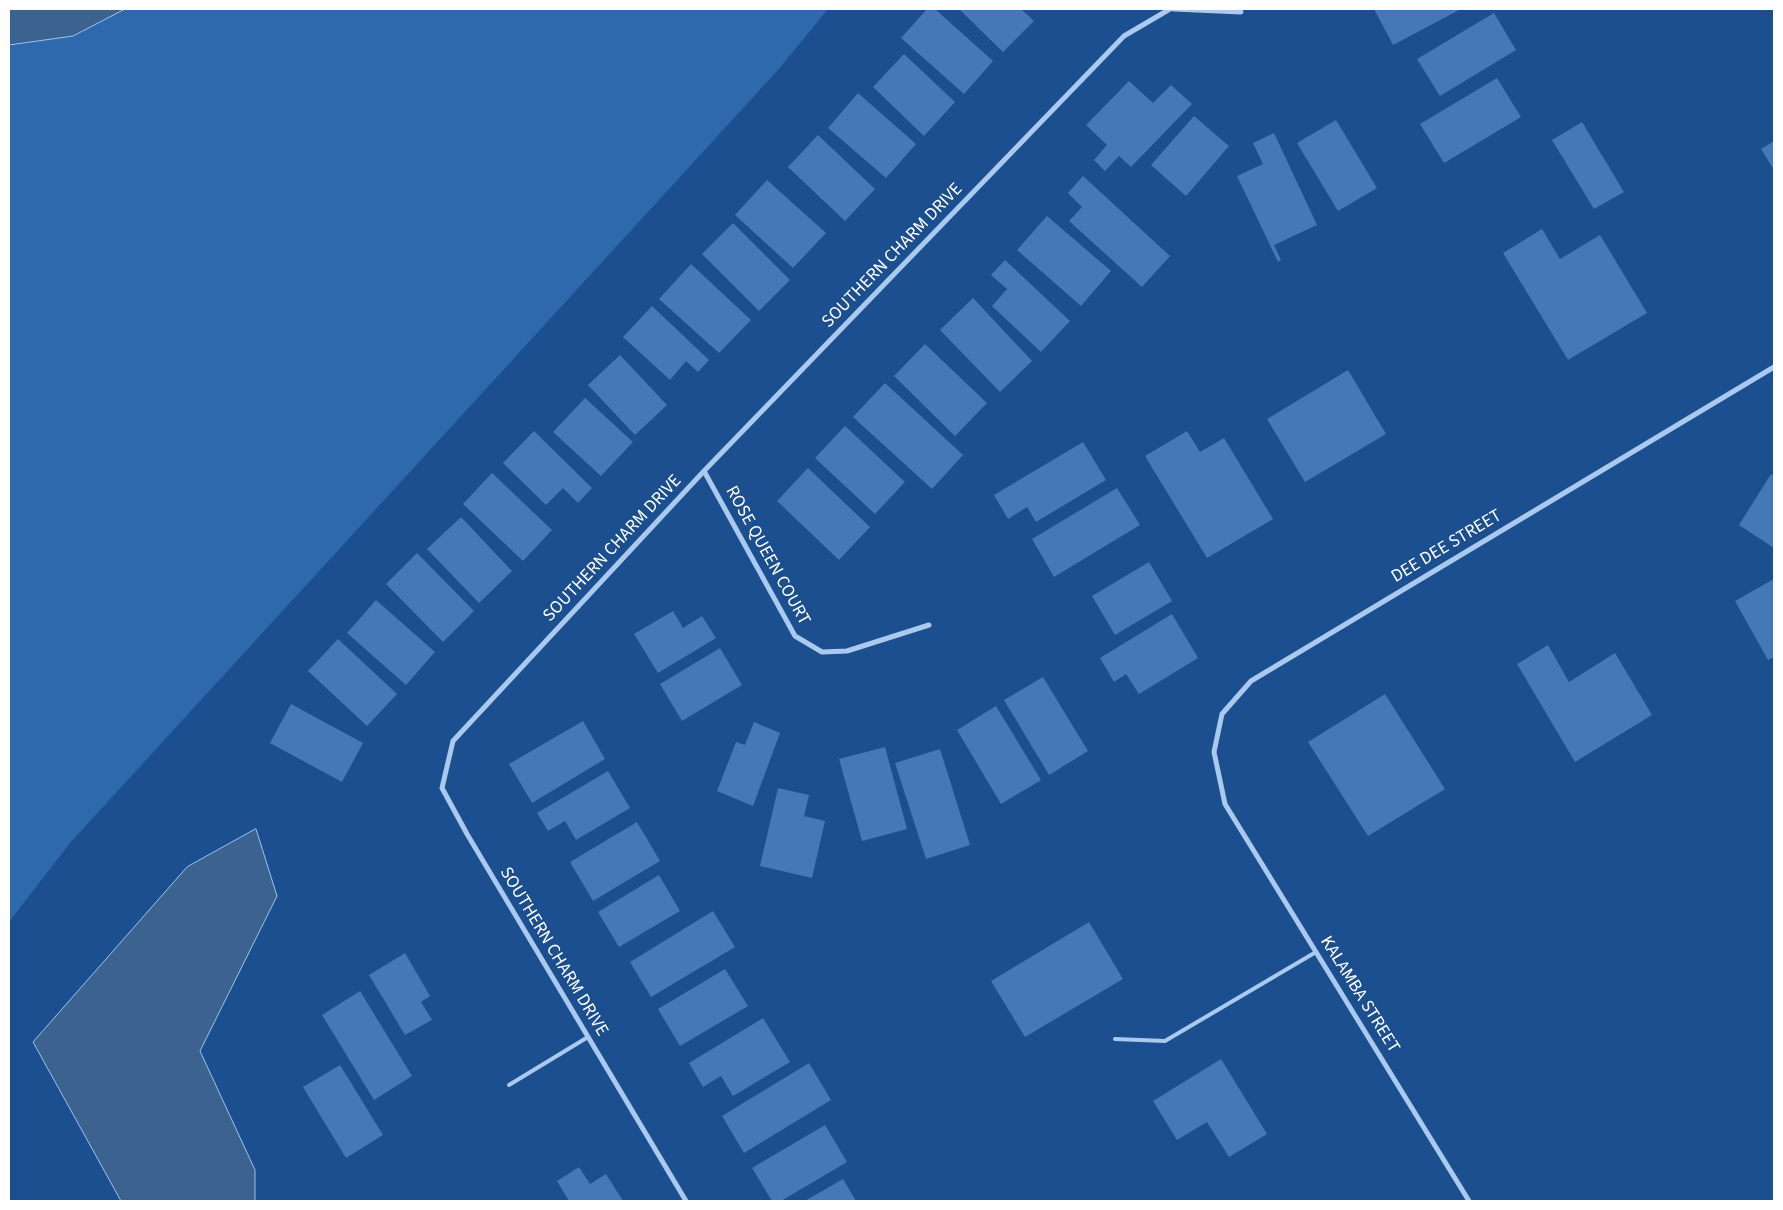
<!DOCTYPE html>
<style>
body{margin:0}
#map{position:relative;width:1783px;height:1210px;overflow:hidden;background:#1b4f8f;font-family:"Source Sans 3",sans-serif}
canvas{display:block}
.frame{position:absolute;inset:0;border:10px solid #fff;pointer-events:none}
</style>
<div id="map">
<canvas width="1783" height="1210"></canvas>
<div class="frame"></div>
</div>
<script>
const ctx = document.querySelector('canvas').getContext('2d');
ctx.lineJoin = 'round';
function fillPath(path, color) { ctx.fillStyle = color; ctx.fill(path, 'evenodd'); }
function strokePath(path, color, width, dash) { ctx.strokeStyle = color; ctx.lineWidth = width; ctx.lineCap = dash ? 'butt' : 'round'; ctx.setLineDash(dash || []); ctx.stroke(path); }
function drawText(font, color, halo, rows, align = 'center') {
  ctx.font = font + ' "Source Sans 3",sans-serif'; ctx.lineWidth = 4; ctx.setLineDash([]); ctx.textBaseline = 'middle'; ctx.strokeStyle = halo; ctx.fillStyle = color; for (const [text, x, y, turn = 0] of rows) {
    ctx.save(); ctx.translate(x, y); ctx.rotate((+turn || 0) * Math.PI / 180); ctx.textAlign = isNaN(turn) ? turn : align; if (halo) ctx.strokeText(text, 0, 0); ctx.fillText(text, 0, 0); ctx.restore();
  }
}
const green = new Path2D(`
 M125,9h703l-50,61 -708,773 -61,79v-877l64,-9z`);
const water = new Path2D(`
 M9,9h116l-52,27 -64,9z
 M256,829l21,67 -77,155 55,119v31h-134l-88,-159 154,-175z`);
const building = new Path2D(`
 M927,9h8l58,52 -29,33 -63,-56z
 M959,9h62l13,12 -31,31z
 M1374,9h87l-68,36z
 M1494,13l22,37 -76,46 -23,-37z
 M904,54l51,48 -31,34 -51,-49z
 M1497,78l24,39 -77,46 -24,-39z
 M1129,81l24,22 18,-18 21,19 -61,63 -12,-11 -14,15 -11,-11 13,-15 -21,-20z
 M858,93l58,51 -30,34 -58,-50z
 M1194,116l35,30 -43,50 -35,-31z
 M1336,120l41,68 -39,23 -41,-68z
 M1582,122l42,70 -30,17 -42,-69z
 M1274,133l43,92 -43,20 7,15 -3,2 -41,-86 26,-12 -10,-21z
 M818,135l57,54 -30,32 -57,-54z
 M1774,141v29l-13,-21z
 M1083,176l87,80 -28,31 -73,-66 13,-14 -14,-14z
 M767,180l59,53 -33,35 -58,-53z
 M1047,216l64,55 -30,35 -64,-56z
 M733,223l57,57 -31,31 -57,-57z
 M1542,229l18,30 40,-24 47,78 -79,47 -65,-107z
 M1005,260l65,61 -29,31 -49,-46 15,-17 -16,-14z
 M691,264l60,56 -32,33 -60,-54z
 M973,298l59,63 -32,31 -60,-62z
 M652,306l57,54 -11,12 -12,-11 -16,19 -47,-43z
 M925,344l62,59 -32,33 -61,-60z
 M620,355l47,50 -32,30 -47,-50z
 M1348,370l38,64 -81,48 -38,-63z
 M885,383l78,72 -31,34 -79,-72z
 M585,398l48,44 -32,34 -48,-44z
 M845,426l60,56 -30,32 -60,-56z
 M534,431l58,57 -14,15 -15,-15 -17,17 -43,-42z
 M1187,431l13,21 24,-14 49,81 -66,39 -62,-102z
 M1083,442l23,38 -70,42 -9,-15 -19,12 -14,-24z
 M808,468l62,59 -31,33 -62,-59z
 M492,473l60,57 -29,31 -60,-57z
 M1771,474l3,2v72l-35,-23z
 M1117,488l23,37 -86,52 -22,-38z
 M461,517l51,54 -33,32 -52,-54z
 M417,553l57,58 -31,31 -57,-58z
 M1149,562l23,39 -57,34 -23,-39z
 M1774,579v78l-6,3 -33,-59z
 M376,600l59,52 -29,33 -59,-52z
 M673,611l10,17 19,-12 14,22 -58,35 -24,-39z
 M1172,614l26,44 -59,36 -13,-20 -12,8 -14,-24z
 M338,639l59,55 -30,32 -59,-55z
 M1548,645l21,37 46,-29 37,62 -77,47 -58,-98z
 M720,648l22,37 -60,36 -22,-37z
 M1043,677l45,74 -39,24 -45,-75z
 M1385,694l60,95 -77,47 -60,-94z
 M291,704l72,39 -21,39 -72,-39z
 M996,706l45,74 -40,24 -44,-74z
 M583,721l22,38 -73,44 -23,-39z
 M754,722l26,11 -27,73 -36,-15 19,-49 9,3z
 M885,747l22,82 -45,12 -23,-82z
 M940,749l30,96 -44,14 -31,-96z
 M608,771l22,37 -54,32 -11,-19 -17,10 -11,-18z
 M778,788l31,7 -5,21 21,5 -13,57 -52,-12z
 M637,822l23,39 -67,40 -23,-39z
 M659,875l21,36 -61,36 -21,-35z
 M713,911l22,36 -84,50 -21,-35z
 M1089,922l34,57 -98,58 -34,-56z
 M405,953l25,43 -9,6 11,18 -27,15 -36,-60z
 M725,969l23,37 -68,40 -22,-37z
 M360,991l52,85 -38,24 -52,-85z
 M763,1018l27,44 -57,34 -12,-20 -18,11 -14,-24z
 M1221,1059l46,75 -38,23 -22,-35 -30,18 -24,-39z
 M809,1063l22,37 -87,53 -22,-37z
 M340,1065l43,70 -37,23 -43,-71z
 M825,1125l22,37 -66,39h-9l-20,-33z
 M579,1167l11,17 16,-10 17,27h-54l-12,-20z
 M843,1179l13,22h-51z`);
const lane = new Path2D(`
 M1115,1039l50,2 151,-89
 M509,1085l79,-48`);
const street = new Path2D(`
 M1174,9l67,3
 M704,471l91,165 27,16 25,-1 82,-26
 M686,1201l-219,-367 -25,-46 11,-47 251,-270 420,-435 46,-27
 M1469,1201l-244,-397 -11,-52 8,-38 29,-33 523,-314`);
const streetNames = [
 ["SOUTHERN CHARM DRIVE",893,256,-46],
 ["DEE DEE STREET",1447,547,-31],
 ["SOUTHERN CHARM DRIVE",613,549,-47],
 ["ROSE QUEEN COURT",767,556,61],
 ["SOUTHERN CHARM DRIVE",553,952,59],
 ["KALAMBA STREET",1359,995,58]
];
fillPath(green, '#2e69ad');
fillPath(water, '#3c6290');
strokePath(water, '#9cc4f0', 1);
fillPath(building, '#4478b7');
strokePath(lane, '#a9c9ee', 4);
strokePath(street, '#a9c9ee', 5);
drawText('18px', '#fff', '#1b4f8f', streetNames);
</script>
